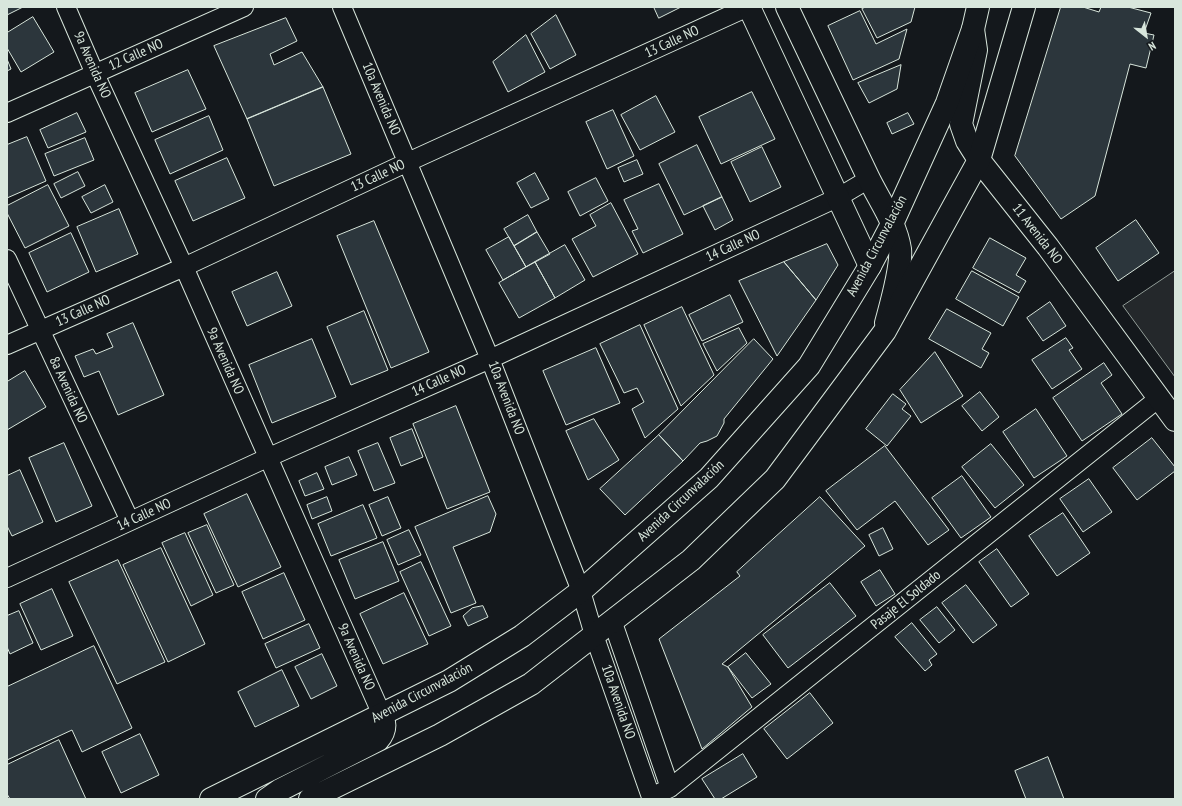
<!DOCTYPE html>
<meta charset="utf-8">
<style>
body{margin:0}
#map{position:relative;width:1182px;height:806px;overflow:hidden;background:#14181c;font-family:"PT Sans Narrow",sans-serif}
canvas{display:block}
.frame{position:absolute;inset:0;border:8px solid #d8e6dc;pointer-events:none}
.north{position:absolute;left:1126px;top:16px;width:40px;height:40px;-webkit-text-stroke:3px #14181c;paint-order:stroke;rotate:149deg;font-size:11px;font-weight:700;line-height:16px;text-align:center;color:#d8e6dc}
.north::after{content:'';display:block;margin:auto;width:14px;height:18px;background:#d8e6dc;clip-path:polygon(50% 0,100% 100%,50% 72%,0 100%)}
</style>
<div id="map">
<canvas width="1182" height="806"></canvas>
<div class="frame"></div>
<div class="north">N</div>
</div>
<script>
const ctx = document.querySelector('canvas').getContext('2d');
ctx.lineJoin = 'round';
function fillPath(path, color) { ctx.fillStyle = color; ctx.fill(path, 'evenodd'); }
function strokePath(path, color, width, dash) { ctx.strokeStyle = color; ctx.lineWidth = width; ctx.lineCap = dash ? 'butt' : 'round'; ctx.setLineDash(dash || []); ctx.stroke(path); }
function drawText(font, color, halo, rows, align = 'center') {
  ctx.font = font + ' "PT Sans Narrow",sans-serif'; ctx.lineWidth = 3; ctx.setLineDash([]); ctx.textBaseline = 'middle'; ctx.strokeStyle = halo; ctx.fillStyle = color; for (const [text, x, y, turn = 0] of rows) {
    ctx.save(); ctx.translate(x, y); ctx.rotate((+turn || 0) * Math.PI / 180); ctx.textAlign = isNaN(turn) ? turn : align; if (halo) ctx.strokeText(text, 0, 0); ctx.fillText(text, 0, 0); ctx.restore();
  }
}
const parking = new Path2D(`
 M1175,271v106l-52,-71z`);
const building = new Path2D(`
 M7,7h16l-16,8z
 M654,7h27l-22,11z
 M866,7h49l-4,15 -34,16 -15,-29z
 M1061,7h22l16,5 2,-5h27l23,6 -7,20 10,2 -8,33 -16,-4 -35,132 -34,23 -46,-63z
 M860,11l16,33 31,-15 -8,30 -46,21 -25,-54z
 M556,15l20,40 -26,14 -19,-35z
 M33,17l21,35 -33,20 -14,-24v-15z
 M286,18l11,23 -27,13 4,11 28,-13 21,35 -76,32 -33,-73z
 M526,35l19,37 -37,20 -15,-30z
 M7,59l4,10 -4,2z
 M901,65l-4,24 -28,14 -11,-20z
 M188,70l18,39 -54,23 -17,-39z
 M323,87l28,67 -77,32 -27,-67z
 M752,92l23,47 -54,25 -22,-47z
 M656,96l19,36 -35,18 -19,-35z
 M613,110l21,46 -27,13 -21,-47z
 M77,113l9,19 -38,16 -8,-18z
 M908,113l6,11 -22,10 -5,-11z
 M209,116l14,34 -53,24 -15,-34z
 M27,137l19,44 -39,17v-53z
 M85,138l9,22 -40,16 -9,-22z
 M697,145l25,52 -38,18 -25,-51z
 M762,147l19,40 -31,15 -19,-40z
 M227,158l18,40 -52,23 -18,-40z
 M637,160l6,14 -19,8 -6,-14z
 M78,172l7,14 -24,12 -7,-14z
 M535,173l14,26 -18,9 -14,-25z
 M596,178l12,23 -28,15 -12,-24z
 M659,184l24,50 -40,19 -11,-22 6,-2 -14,-29z
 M48,185l21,41 -44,22 -18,-35v-7z
 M105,185l8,17 -22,11 -9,-16z
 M722,197l11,23 -18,10 -12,-24z
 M611,203l27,51 -45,23 -21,-38 24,-13 -6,-11z
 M119,209l19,45 -42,18 -19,-45z
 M528,215l9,17 -23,14 -10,-17z
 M1136,220l23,33 -41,28 -22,-33z
 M374,221l55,131 -38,16 -54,-132z
 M537,232l13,22 -24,13 -12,-21z
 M71,233l18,39 -42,20 -18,-39z
 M509,237l17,30 -23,13 -17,-30z
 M990,238l36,20 -10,17 10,6 -7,12 -46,-25z
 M827,244l11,21 -22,35 -32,-38z
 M565,245l20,35 -30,18 -20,-36z
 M535,262l20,36 -36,20 -20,-35z
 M784,262l32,38 -39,56 -38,-75z
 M972,271l47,26 -16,29 -47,-27z
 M277,272l15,34 -45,20 -15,-34z
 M730,295l13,27 -41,19 -13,-26z
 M1050,302l16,24 -23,15 -16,-23z
 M682,307l32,68 -33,31 -37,-81z
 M947,309l44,24 -9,16 7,4 -8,15 -52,-29z
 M364,311l24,59 -37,15 -24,-58z
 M133,323l31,72 -46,20 -19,-44 -15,6 -9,-21 18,-7 3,5 17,-7 -6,-13z
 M640,325l38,84 -33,29 -13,-29 12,-7 -7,-14 -13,5 -24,-49z
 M739,328l8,15 -30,28 -14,-27z
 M1066,338l7,10 -4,2 13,19 -30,20 -20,-29z
 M312,339l24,58 -64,26 -23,-58z
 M754,339l19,20 -49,60v4l-7,13 -10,5 -7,2 -17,18 -24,-26z
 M596,348l24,55 -54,22 -23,-54z
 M935,352l28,44 -42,27 -21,-33z
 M1104,363l8,12 -11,8 21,31 -40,27 -29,-43z
 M25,371l21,36 -39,23v-48z
 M980,392l19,25 -17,14 -20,-25z
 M893,394l13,10 -4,5 9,7 -24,30 -21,-17z
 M456,406l34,86 -43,17 -34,-85z
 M1036,409l31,47 -33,22 -31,-46z
 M594,419l25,41 -31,20 -22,-49z
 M412,429l11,28 -22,9 -11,-28z
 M659,435l24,26 -58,54 -25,-26z
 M1152,438l23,29v4l-38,29 -24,-32z
 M64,443l28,63 -36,16 -27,-64z
 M378,443l17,40 -21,8 -16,-40z
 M991,444l33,41 -29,23 -33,-41z
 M885,446l64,84 -21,15 -33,-44 -38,29 -31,-39z
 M349,457l8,18 -25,10 -7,-18z
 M20,470l23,52 -31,14 -5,-10v-50z
 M317,473l7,16 -19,7 -6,-15z
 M962,476l29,41 -30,21 -29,-40z
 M1089,479l23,33 -29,20 -23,-33z
 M247,494l34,73 -43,20 -34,-73z
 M488,496l8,18 -6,18 -37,15 23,56 -25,10 -36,-86z
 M327,497l5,14 -20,8 -5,-14z
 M388,497l13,31 -19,8 -13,-31z
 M820,497l45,49 -143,118 6,3 24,40 -50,42 -43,-110 81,-63 -3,-4z
 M363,505l14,33 -46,18 -13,-32z
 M1063,513l27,40 -33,23 -28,-40z
 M207,525l27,60 -18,8 -28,-60z
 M883,528l10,21 -14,7 -10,-21z
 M409,530l12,25 -23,10 -11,-25z
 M185,533l28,62 -22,11 -29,-63z
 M383,542l16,39 -44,18 -16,-39z
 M161,548l44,96 -37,18 -45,-97z
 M997,549l32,45 -18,13 -32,-45z
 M118,560l47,102 -48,22 -48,-102z
 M421,562l30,64 -22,10 -29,-64z
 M880,570l15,24 -19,12 -15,-24z
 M284,573l21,47 -42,19 -21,-47z
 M830,583l26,33 -68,52 -25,-33z
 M966,585l31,40 -24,18 -31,-40z
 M52,589l21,47 -32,14 -21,-46z
 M404,593l24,51 -45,20 -23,-50z
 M483,606l5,11 -20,9 -5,-10 9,-8z
 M937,607l18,23 -16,13 -19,-23z
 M19,611l14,32 -23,11 -3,-7v-31z
 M912,623l25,31 -8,6 3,5 -7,6 -30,-34z
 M309,624l11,24 -44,20 -11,-24z
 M94,646l38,82 -50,24 -10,-22 -65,30v-73z
 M746,653l25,31 -19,14 -24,-31z
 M322,654l15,32 -26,13 -16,-32z
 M282,670l17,36 -44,21 -17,-35z
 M810,693l23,30 -46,36 -23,-30z
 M140,734l19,41 -38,18 -19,-41z
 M59,740l27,59h-76l-3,-5v-29z
 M743,754l14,23 -36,22h-6l-13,-20z
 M1048,757l16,42h-38l-11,-28z`);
const minor = new Path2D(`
 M66,7l29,67 89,193 198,448
 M342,7l148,352 91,232 13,44 57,162 19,-9 489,-390
 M7,113l237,-106
 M7,259l123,262
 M7,345l177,-78 224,-105 340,-155
 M7,578l260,-120 223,-99 347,-161 32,-19
 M612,620l58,168`);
const tertiary = new Path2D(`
 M749,7l121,259
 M787,7c27,57 54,113 81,170 11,23 28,46 32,72 2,18 -9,55 -14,74
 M973,29l3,21 -15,74 6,17 12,19 69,87 127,173`);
const trunk = new Path2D(`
 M211,799l238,-118 73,-45 59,-45 128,-113 100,-112 61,-100 22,-42 55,-121 26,-74 5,-22
 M267,799l13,-9 98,-50c7,-8 8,-16 4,-25
 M310,799l130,-64 91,-51 160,-124 84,-81 110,-148 94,-171 45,-153`);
const streetNames = [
 ["13 Calle NO",672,42,-25],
 ["12 Calle NO",136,55,-24],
 ["9a Avenida NO",92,65,66],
 ["10a Avenida NO",381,99,67],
 ["13 Calle NO",378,176,-25],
 ["11 Avenida NO",1037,234,52],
 ["14 Calle NO",733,246,-25],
 ["Avenida Circunvalación",877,246,-62],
 ["13 Calle NO",83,311,-24],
 ["9a Avenida NO",225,361,66],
 ["14 Calle NO",439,381,-24],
 ["8a Avenida NO",68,390,65],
 ["10a Avenida NO",506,398,69],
 ["Avenida Circunvalación",681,501,-43],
 ["14 Calle NO",144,515,-25],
 ["Pasaje El Soldado",906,600,-39],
 ["9a Avenida NO",356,657,66],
 ["Avenida Circunvalación",422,693,-28],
 ["10a Avenida NO",618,702,71]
];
fillPath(parking, '#24282b');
strokePath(parking, '#939e99', 1);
fillPath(building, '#2c363c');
strokePath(building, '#d8e6dc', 1);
strokePath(minor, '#d8e6dc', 20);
strokePath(tertiary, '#d8e6dc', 24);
strokePath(trunk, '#d8e6dc', 24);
strokePath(minor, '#14181c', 18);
strokePath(tertiary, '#14181c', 22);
strokePath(trunk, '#14181c', 22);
drawText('14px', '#d8e6dc', '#14181c', streetNames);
</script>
